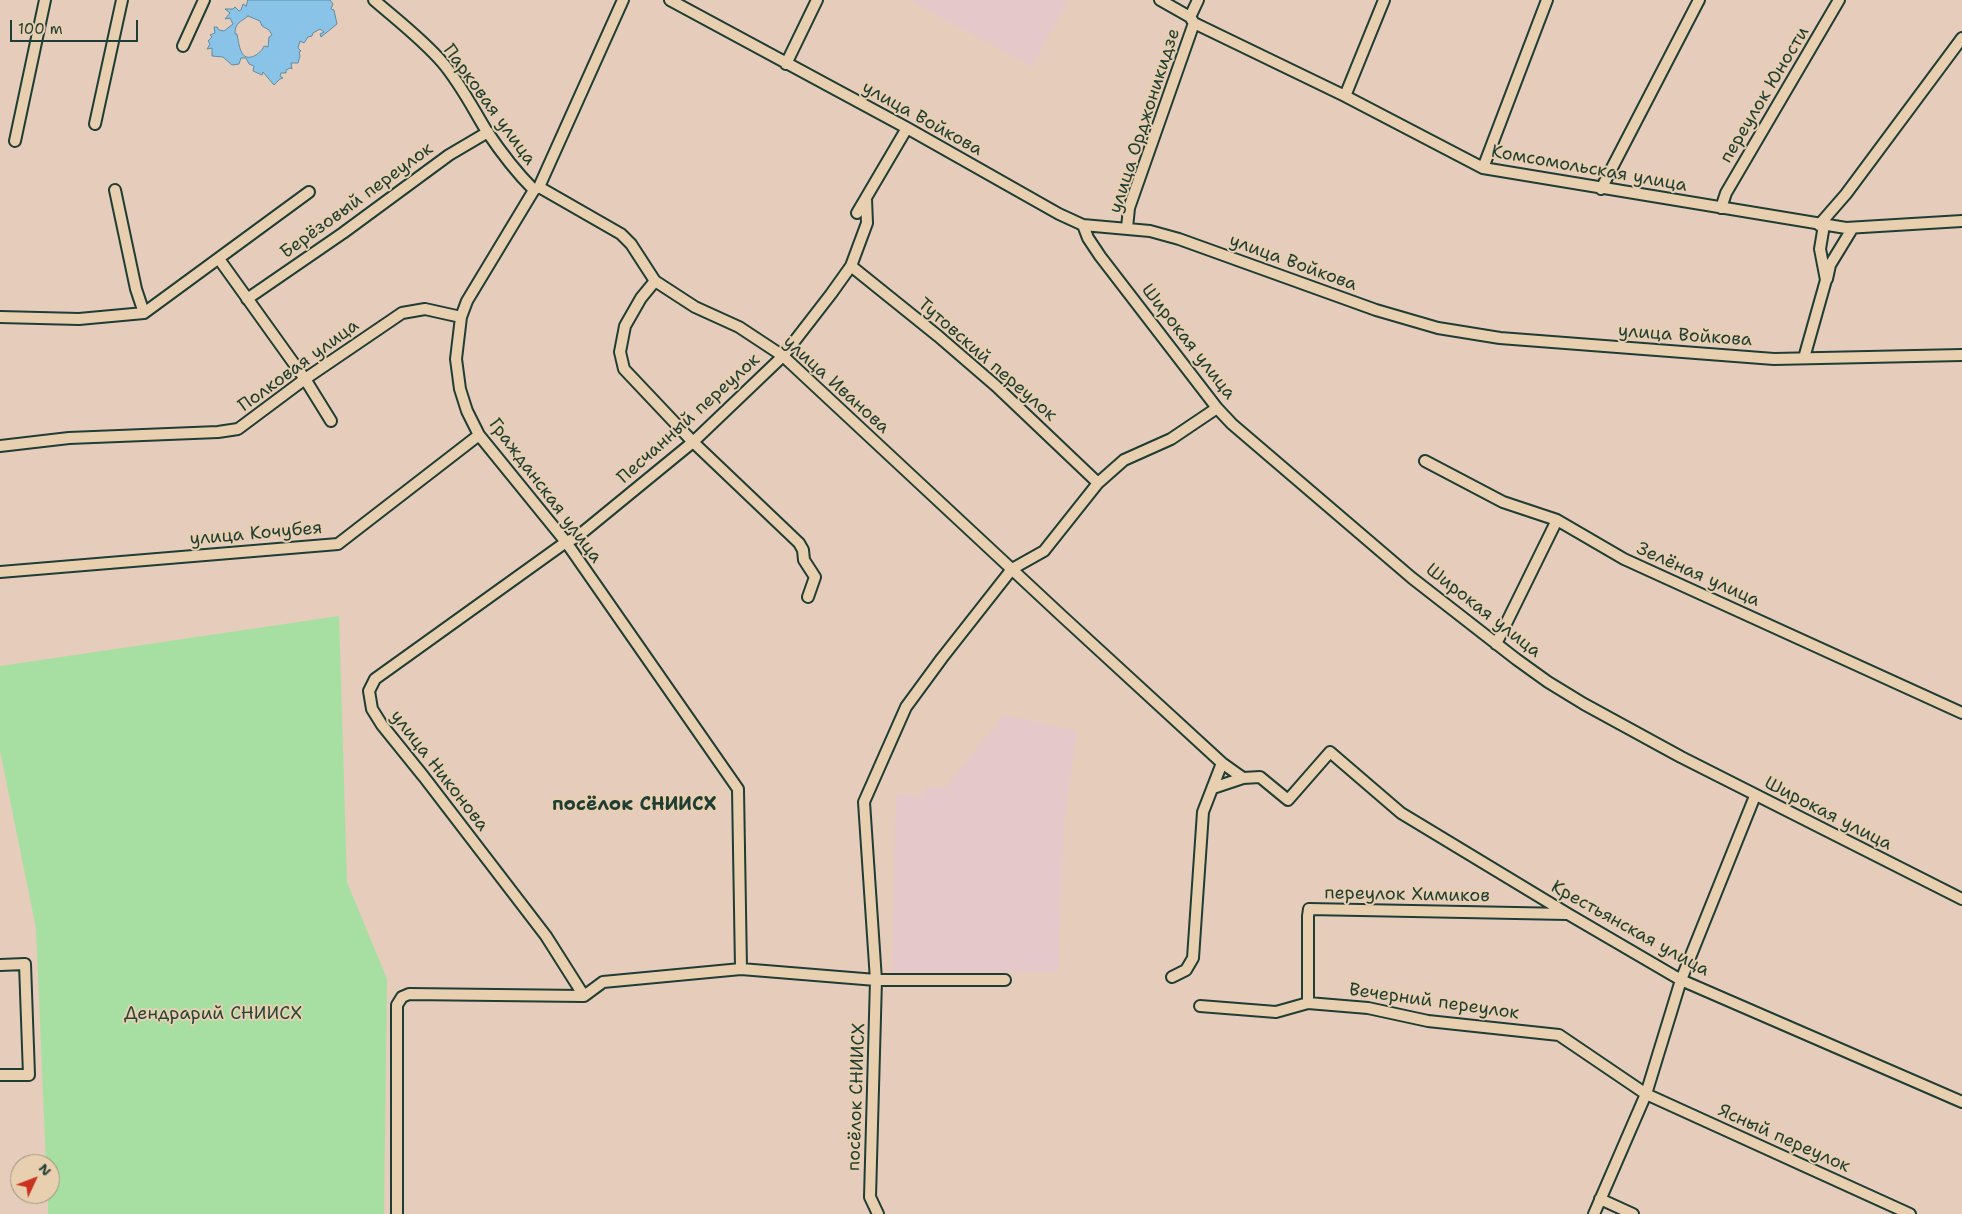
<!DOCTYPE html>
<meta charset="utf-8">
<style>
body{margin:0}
#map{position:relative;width:1962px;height:1214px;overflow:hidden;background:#e6ccbb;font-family:"Shantell Sans",sans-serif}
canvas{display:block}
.north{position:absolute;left:10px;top:1154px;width:50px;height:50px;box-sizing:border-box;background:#e7cfaf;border:1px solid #97957e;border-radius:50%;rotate:47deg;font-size:14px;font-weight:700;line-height:20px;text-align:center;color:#1f3d34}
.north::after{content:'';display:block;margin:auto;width:18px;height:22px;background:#c8321e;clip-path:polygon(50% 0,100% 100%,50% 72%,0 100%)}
.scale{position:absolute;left:10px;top:20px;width:128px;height:22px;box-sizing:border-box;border:2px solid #1f3d34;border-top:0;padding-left:6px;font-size:15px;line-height:18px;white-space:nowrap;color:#1f3d34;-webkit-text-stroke:4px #e7cfaf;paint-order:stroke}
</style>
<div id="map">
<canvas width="1962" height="1214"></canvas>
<div class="north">N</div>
<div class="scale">100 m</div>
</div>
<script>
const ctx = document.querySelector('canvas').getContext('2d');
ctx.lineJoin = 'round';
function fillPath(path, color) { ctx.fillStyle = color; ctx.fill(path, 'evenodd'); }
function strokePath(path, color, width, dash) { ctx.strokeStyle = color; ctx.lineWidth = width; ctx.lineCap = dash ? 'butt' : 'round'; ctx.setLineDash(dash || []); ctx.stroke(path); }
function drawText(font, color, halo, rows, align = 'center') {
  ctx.font = font + ' "Shantell Sans",sans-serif'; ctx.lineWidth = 4; ctx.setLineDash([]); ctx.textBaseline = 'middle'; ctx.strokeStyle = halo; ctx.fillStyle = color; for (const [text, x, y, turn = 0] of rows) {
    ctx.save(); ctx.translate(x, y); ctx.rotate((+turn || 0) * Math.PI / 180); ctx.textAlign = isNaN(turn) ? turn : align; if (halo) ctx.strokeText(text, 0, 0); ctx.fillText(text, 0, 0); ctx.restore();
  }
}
const built = new Path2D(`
 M914,0h155l-37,67 -119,-65z
 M1004,715l73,16 -13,92 -6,149h-166l4,-178 28,2 2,-10 19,2z`);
const green = new Path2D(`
 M339,616l8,266 40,97 -3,235h-336v-20h2v-30h-4l-10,-236 -36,-177v-85z`);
const water = new Path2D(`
 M248,0h82l3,4 -2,5 3,1 3,14 -16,13 -1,-3 4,-2 -4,-3 -7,4 -1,3 -4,1 -4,6 -4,-2 -2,7 3,3 -2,1 1,4 -2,7h-7l1,6 -2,-1 -4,2v3h-5l-1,3 3,2 -3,1 -6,6 -11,-13 -1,3 -9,-4 1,-5 -5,-2 -3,-6h-5l-2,6 -7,1 -9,-8 -11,-1v-8l-5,1 3,-5 -2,-3 4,-4 -2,-2 5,-2 -1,-6h3l2,3 5,1 9,-7 -3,-6 -5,1 5,-6 -5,-4h8l2,-2 4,4 2,-1 2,-6 3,2zM248,16l12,5 2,5 7,4 3,5 -3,2 -1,10 -4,-1c-3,8 -18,18 -23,5 -2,-4 -3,-12 -4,-17h-2c0,-12 5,-11 13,-18z`);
const minor = new Path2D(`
 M374,0c23,20 48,39 68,62 18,21 30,45 44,68 14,21 30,42 48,60
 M623,0l-84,187 -5,3 -67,111 -6,16 -5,42 4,30 7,22 12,24 87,107 172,247 3,180
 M670,0l237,128 152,86 24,11 67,6 29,8 197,71 62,18 62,10 274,21 188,-4
 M1160,0l30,17 4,6 151,73 138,72 363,60 116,-7
 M1190,17l8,-17
 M183,46l21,-46
 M786,64l31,-64
 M1345,96l39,-96
 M95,124l27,-124
 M15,141l30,-141
 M1483,168l64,-168
 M539,187l82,47 10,10 24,37 40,26 44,20 44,29 279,260 160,147 -19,49 -10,146 -7,12 -14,7
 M1601,189l98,-189
 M115,190l21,99 8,24
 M1721,208l5,-15 113,-193
 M857,213l50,-85
 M1083,225l5,13 12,18 117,152 15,16 180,154 104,81 32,23 36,22 97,53 281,142
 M1819,225l27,-31 116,-156
 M1127,228l2,-20 65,-185
 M219,259l86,120 26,42
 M851,266l87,70 58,50 102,97
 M1827,279l3,-14 22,-36
 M655,281l-14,17 -16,28 -5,26 4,17 69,73 106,101 4,7 1,10 11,17 -7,20
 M247,299l96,-66 106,-78 39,-23
 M0,317l79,2 65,-6 165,-121
 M1804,358l22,-78 -6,-31 4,-24
 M0,446l69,-8 149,-6 20,-3 67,-50 97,-66 23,-4 36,8
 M1425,461l78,41 54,18 67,39 338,154
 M0,572l338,-28 141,-109
 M1496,644l61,-124
 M1222,763l21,15
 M1213,788l30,-10 17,-1 28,23 42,-48 71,61 167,101 113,66 281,122
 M0,965l25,-1 4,111h-29
 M584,996l-38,-60 -122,-159 -42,-52 -10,-16 -3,-18 6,-12 191,-137 11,-5 116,-95 90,-86 48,-62 20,-28 16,-43 -1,-24
 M1308,1003v-87l1,-7 258,5
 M1200,1006l76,6 32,-9 60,5 60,13 131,14 87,59 264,120
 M1600,1199l33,15
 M397,1214v-209l5,-8 7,-3 175,2 19,-14 138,-13 135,11h129
 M878,1214l-8,-17 6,-217 -12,-178 42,-95 36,-49 70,-89 32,-18 54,-68 26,-23 47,-21 46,-31
 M1594,1214l52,-120 35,-114 74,-184`);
const streetNames = [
 ["переулок Юности",1765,95,-59],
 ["Парковая улица",489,105,54],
 ["улица Войкова",922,119,29],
 ["улица Орджоникидзе",1145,121,-72],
 ["Комсомольская улица",1589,169,10],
 ["Берёзовый переулок",357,201,-36],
 ["улица Войкова",1293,263,20],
 ["улица Войкова",1685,336,4],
 ["Широкая улица",1188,342,52],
 ["Тутовский переулок",987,360,41],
 ["Полковая улица",299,366,-36],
 ["улица Иванова",836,385,42],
 ["Песчанный переулок",689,419,-42],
 ["Гражданская улица",545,491,53],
 ["улица Кочубея",256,534,-5],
 ["Зелёная улица",1698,575,24],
 ["Широкая улица",1483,611,38],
 ["улица Никонова",439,771,52],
 ["Широкая улица",1828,814,27],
 ["переулок Химиков",1407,895,1],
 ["Крестьянская улица",1630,929,29],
 ["Вечерний переулок",1434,1002,8],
 ["посёлок СНИИСХ",857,1097,-88],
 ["Ясный переулок",1784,1139,24]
];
const parkNames = [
 ["Дендрарий СНИИСХ",213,1014]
];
const neighbourhoodNames = [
 ["посёлок СНИИСХ",634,805]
];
fillPath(built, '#e5c8ca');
fillPath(green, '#a7dfa3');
fillPath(water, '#89c3e8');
strokePath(water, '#5f8da0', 1);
strokePath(minor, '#1f3d34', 14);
strokePath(minor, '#e7cfaf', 10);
drawText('18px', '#1f3d34', '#e7cfaf', streetNames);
drawText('18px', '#26453a', '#e7cfaf', parkNames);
drawText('bold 19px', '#1f3d34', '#e7cfaf', neighbourhoodNames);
</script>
